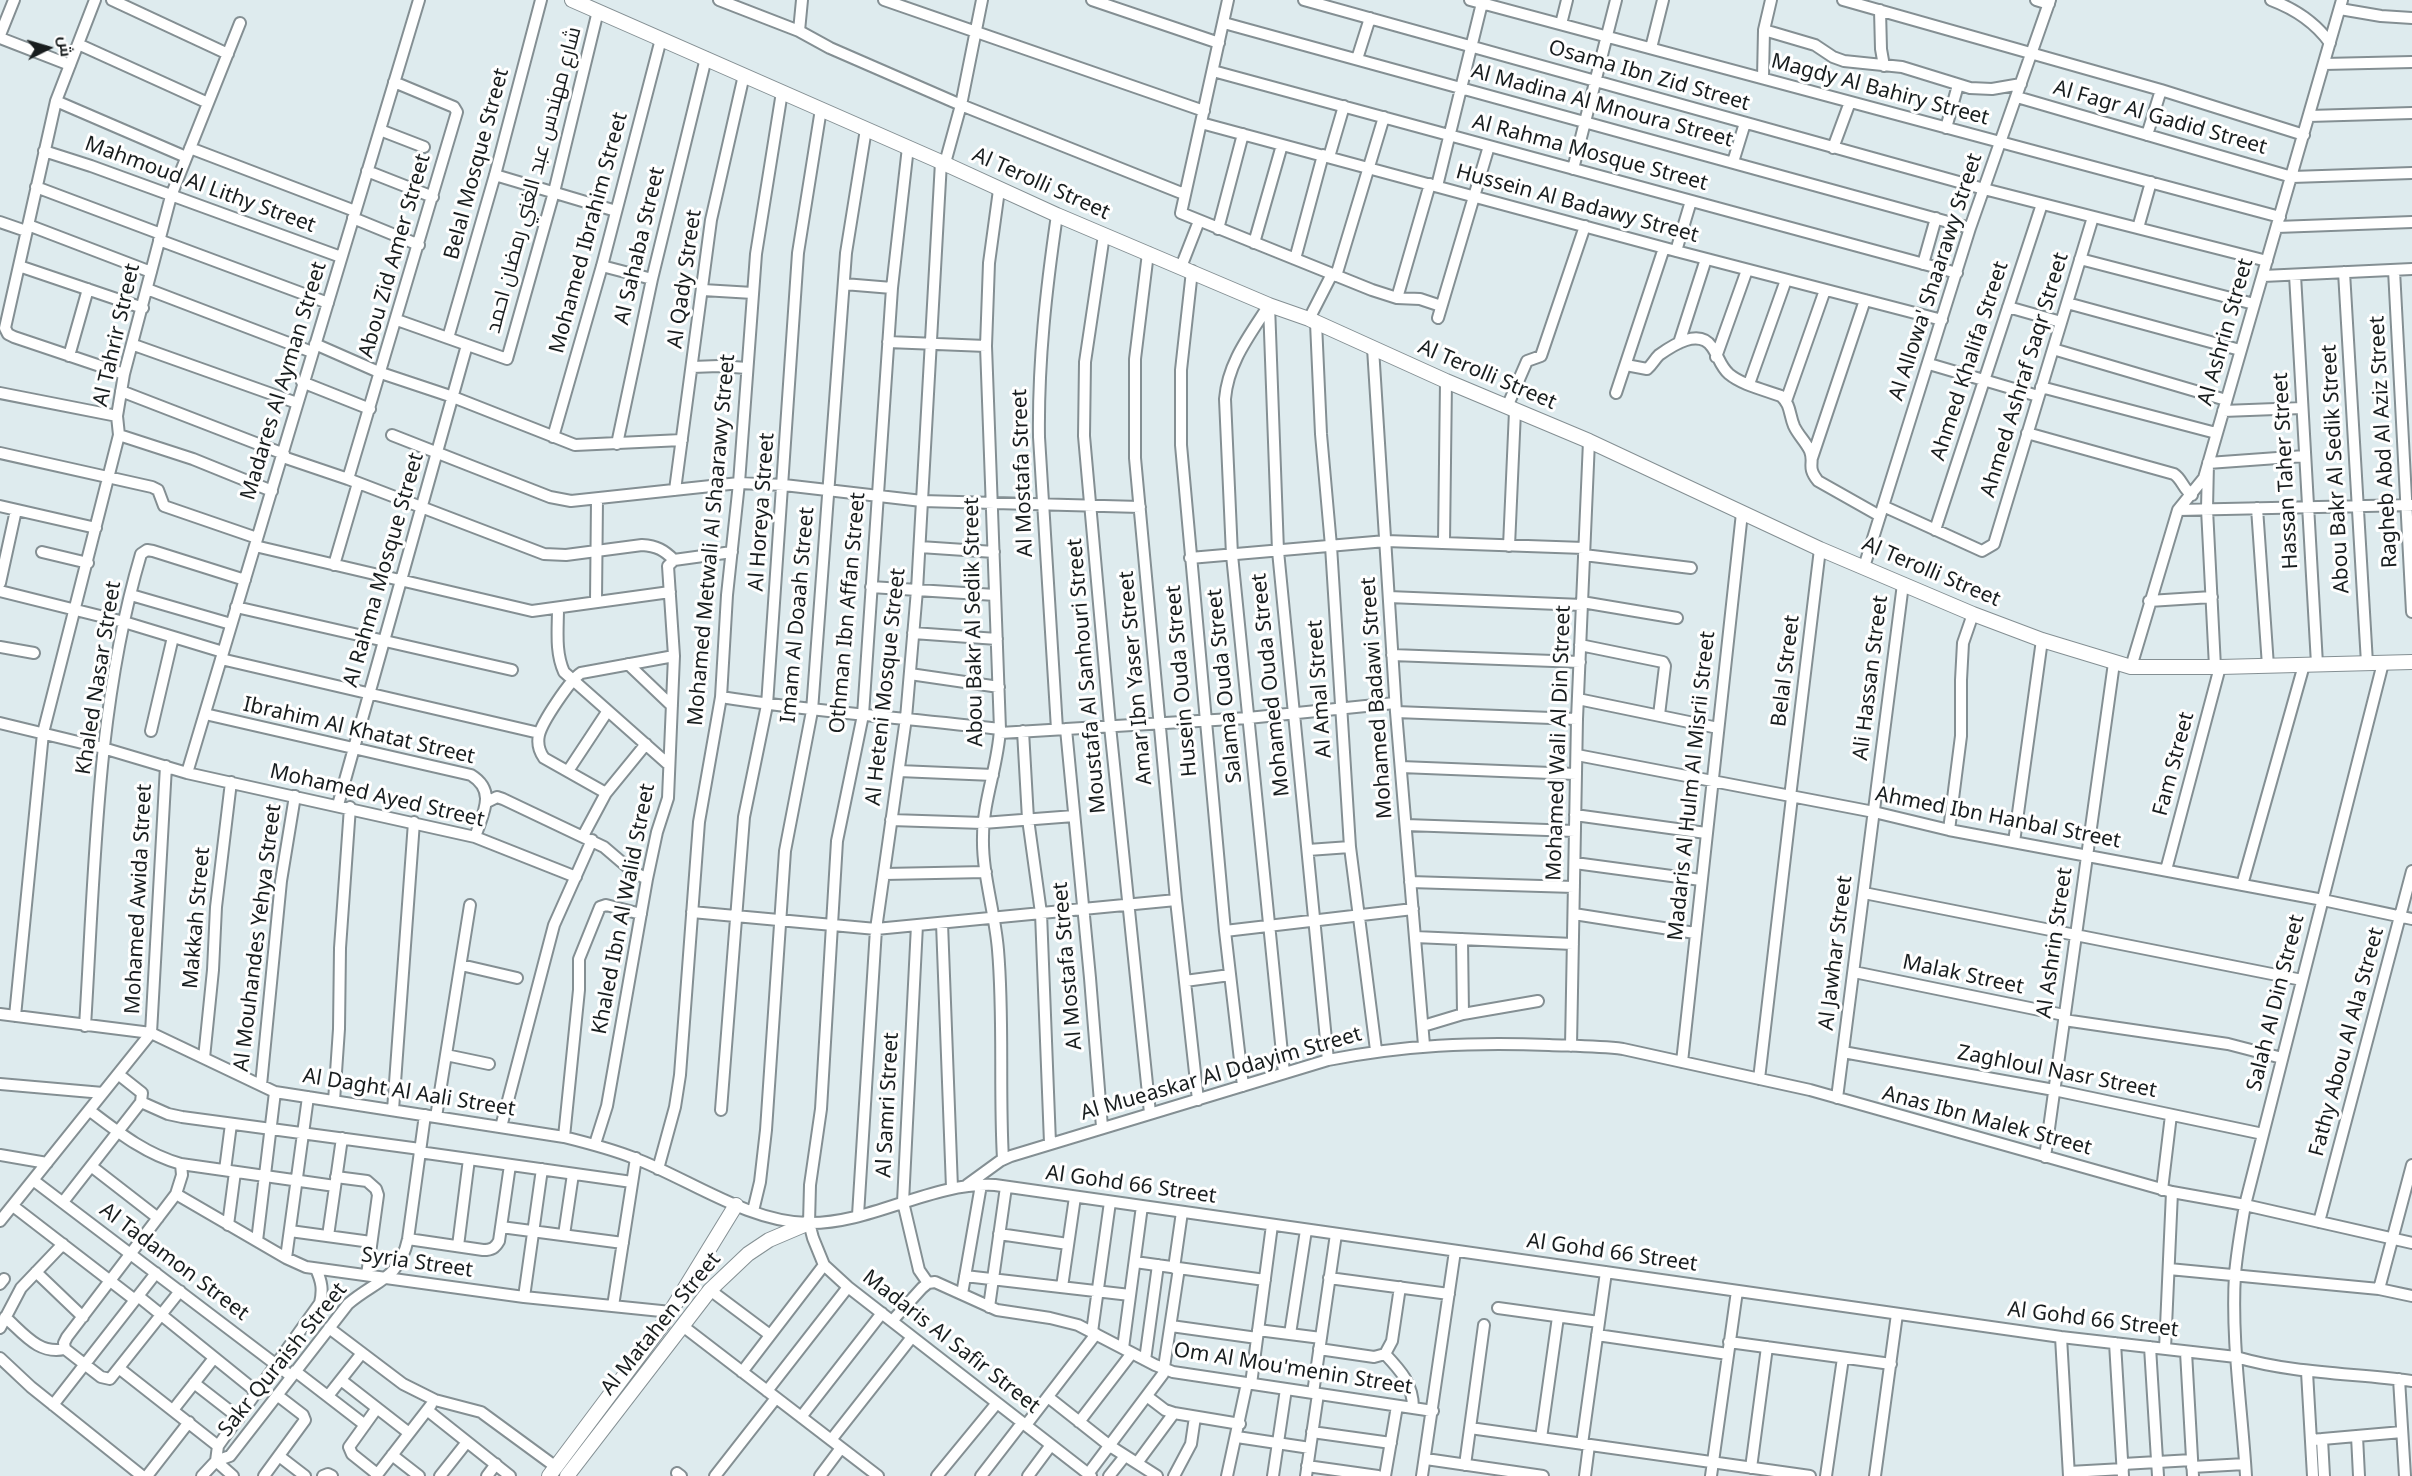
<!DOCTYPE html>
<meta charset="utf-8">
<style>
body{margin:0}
#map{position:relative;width:2412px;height:1476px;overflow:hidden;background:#deebee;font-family:"Noto Sans",Cairo,sans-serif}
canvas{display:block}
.north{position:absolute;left:18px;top:18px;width:60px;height:60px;-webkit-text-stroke:4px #fff;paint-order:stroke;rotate:85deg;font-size:16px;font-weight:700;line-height:24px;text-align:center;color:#181d1e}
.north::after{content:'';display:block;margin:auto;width:21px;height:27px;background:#181d1e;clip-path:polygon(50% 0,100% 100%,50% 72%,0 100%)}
</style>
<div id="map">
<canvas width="2412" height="1476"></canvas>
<div class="north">ش</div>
</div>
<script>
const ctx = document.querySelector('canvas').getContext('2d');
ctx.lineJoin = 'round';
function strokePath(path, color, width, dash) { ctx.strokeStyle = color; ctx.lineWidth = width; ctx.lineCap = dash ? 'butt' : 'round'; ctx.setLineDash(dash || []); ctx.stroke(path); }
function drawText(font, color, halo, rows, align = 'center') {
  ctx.font = font + ' "Noto Sans",Cairo,sans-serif'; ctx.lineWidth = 6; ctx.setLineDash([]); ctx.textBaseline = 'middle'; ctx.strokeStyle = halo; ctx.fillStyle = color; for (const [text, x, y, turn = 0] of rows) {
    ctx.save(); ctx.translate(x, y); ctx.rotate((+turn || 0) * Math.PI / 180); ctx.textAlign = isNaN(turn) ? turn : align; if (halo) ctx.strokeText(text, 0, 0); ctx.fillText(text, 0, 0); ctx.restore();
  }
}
const minor = new Path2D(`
 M95,0l-39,101 -51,227 3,6 6,3 110,37
 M112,0l116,54
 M719,0l80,31 31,17 131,57 223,89
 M884,0l320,111
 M1092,0l127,43
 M1228,0l-47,213 191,77 25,8 23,1 21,7
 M1304,0l680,189 283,72
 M1470,0l810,217
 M1843,0l318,90 143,45
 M2036,0l13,4
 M2271,0c24,9 44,22 59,43
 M2340,9l41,7 31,2
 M1880,10l1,39 3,17
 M1224,23l746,205
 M1561,24l6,-24
 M1764,30l51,15 18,12 11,4 58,6 68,21 22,1 29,-5
 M799,31l3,-31
 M0,35l14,-35
 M0,38l70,27
 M78,44l130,59
 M1651,48l12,-48
 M1357,59l13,-41
 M2324,64l88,-2
 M1213,71l744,202
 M1763,78l1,-48 7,-30
 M2017,97l275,80 120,-4
 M56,101l130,56
 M2309,116l103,-3
 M1201,123l475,128 266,69
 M1946,128l12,-43
 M380,130l44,17
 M2147,135l14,-45
 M908,147l-16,141 -29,427 -26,126 -16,268 -11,76 -1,38 4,15 11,27 24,22 243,189
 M190,148l165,63
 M1833,148l17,-46
 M44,151l47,15 250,91
 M1329,157l15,-51
 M1733,162l12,-39
 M945,163l16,-58 21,-105
 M1573,169l43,-169
 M367,171l66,26
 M495,175l121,36
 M1437,186l45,-183
 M36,187l125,47
 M999,190l-10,73 -3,83 14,383c-2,37 -17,71 -17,108 -1,37 12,75 15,113 6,69 1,140 5,209
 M353,218l66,27
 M0,222l26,9
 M28,225l123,47
 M2277,227l135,-5
 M2138,228l13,-46
 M1218,229l25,-95
 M1104,235l-19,127 -1,74 26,290 40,387
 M159,240l169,63
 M1254,243l28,-98
 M1676,251l15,-50
 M1148,253l-13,106v99l41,442 22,200
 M1295,259l28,-104
 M2080,259l174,45
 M1923,264l13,-46
 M19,266l124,42
 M602,266l50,13
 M1181,267l18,-46
 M2394,270l18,342
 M1192,271l-11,99v75l44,486 18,155
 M2344,272l23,391
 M2295,275l22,389
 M1336,276l48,-159
 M2263,276l149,-7
 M844,284l48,4
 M147,289l165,63
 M703,290l50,3
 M1397,298l33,-114
 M2067,303l173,47
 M1269,305c-19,30 -41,57 -44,94l7,156 52,518
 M1269,305l9,246 50,509
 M2008,307l53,15
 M1438,318l51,-172
 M1309,319l23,-45
 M397,320l110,39 47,-167 44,-181
 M1316,323l5,111 10,112 19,301 26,203
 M448,338l47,-163 46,-175
 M888,342l98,4
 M1679,343l27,-84
 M315,344l66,29 72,24 122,48 107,-5
 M134,345l163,58
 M1373,348l23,364 28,333
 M2053,349l173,51
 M69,356l19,-67
 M1716,357l31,-87
 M1929,364l109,32
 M1626,365l21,4c5,-4 7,-9 12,-14 14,-10 40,-27 53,-8 7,10 8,19 17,27 13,11 36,16 52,22 10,9 8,18 13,30 4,9 12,16 16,25 5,13 -4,15 8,30l62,35
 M692,367l27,-1 28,2
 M302,382l68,27
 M1749,384l37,-104
 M2041,387l175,46
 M121,391l163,63
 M0,393l117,23
 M1616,393l48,-145
 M1786,401l39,-111
 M1507,407l20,-46 14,-5 44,-130
 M2223,411l79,-3
 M2027,433l147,41c8,5 9,15 18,21
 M119,435l74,24 79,32
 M392,435l158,62 21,4 168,-18 45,2 138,16 218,6
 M553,437l49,-171 59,-227
 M617,444l35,-165 54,-221
 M0,453l152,34 6,3 6,16 93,32
 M283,457l65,22 196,75 22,1 76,-10c15,1 22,5 32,15
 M1812,458l53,-158
 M348,479l109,-367 -3,-5 -60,-25
 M675,490l36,-270 33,-145
 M0,506l96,22
 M1883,506l99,45 12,-7 99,-327
 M2257,508l11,158
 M2178,510l234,-5
 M1935,530l107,-326
 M1444,543l2,-162
 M255,546l277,65 138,-19
 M1509,546l6,-135
 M920,547l74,5
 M42,552l46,11
 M1584,555l107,13
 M1190,558l196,-17 198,7
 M334,565l24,-82
 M1864,567l106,-339 80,-228
 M0,583l16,-73
 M871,587l124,8
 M0,591l124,31 99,30
 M131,595l100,29
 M1389,597l193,8
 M596,601l1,-102
 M2149,601l63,-4
 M1582,602l95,16
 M236,607l276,63
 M558,608c0,22 -3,44 6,64l105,93
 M913,633l84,6
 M1580,645l83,17 2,4 -6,49
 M0,647l34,6
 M1392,655l188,7
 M221,659l318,74
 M628,664l44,42
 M2131,667l47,-157 26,-32 138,-478
 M2215,667l-8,-158 1,-46 97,-7
 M910,674l89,13
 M721,697c93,15 186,21 279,32
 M1578,699l140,29
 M1396,712l181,7
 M205,714l266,61c26,16 12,38 4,62
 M0,723l103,25 84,25 288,64 101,40
 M1057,729l-18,-292c-1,-75 7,-147 18,-222
 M1066,729l24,249 12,149
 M151,731l22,-94
 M1023,731l5,88 13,94 9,230
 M1000,733l248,-15 147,-15
 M1577,755l297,57 75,18 374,70 89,19
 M1401,767l175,7
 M568,771l39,-59
 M899,771l94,4
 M187,773c77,-258 154,-515 232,-773
 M606,793l-62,-35c-5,-7 -7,-14 -5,-23 3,-13 31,-55 42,-62l93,-17
 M1790,797l30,-248
 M487,802l10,-5 6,2 101,48 28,24 15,8
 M338,805l129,-460
 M1575,815l131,18
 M891,820l92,3 91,-7
 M1406,825l169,6
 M1949,830l12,-94v-56l2,-37 10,-29
 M583,836l23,-43 40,-49
 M2014,842l28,-202
 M1308,850l42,-3
 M1575,863l126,17
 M2166,870l54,-203
 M884,874l102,-2
 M1410,882l164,5
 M2242,885l62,-220
 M1864,893l438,87
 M692,912l184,17 300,-29
 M1574,914l121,19
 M942,923l10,265
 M917,925l-14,277 16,68 9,13
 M1225,931l188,-22
 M1415,937l158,7
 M1462,939l1,75
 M461,965l56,13
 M1854,972l210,43
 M1185,981l45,-6
 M0,1014l151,19 124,59 289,45c24,6 48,12 70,21 55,21 114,64 174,65 64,1 122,-41 187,-38l1066,152 175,20c58,17 117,16 176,24
 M15,1016l28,-283 76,-298 -2,-19 7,-42 47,-178 69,-173
 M2064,1020l164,24 54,14
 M85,1026c10,-158 11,-320 56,-472l6,-4 6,1 92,29
 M1423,1026l40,-12 75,-13
 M1571,1046l6,-327 12,-278
 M1843,1052l211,38 209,44
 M446,1055l43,9
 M204,1058l9,-88 3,-63 15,-125
 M1682,1062l60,-549
 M1759,1079l33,-282
 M0,1084l103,9
 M261,1085l20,-204 14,-85
 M1837,1098l66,-514
 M334,1101l5,-72 1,-81 10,-141
 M141,1102l27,12 14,3 238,32
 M89,1110c29,22 56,44 92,54l154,22
 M393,1110l21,-288
 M721,1110l23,-293 23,-112 31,-452 23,-144
 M436,1117l34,-212
 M501,1127l53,-202 38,-85
 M564,1137l15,-147v-31l21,-52 6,-2 35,9
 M595,1144l12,-38 40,-227 10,-47 11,-34 6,-142 -6,-90 6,-6 58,-8
 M419,1152l213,30
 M0,1155l47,8
 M2045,1157l69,-494
 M91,1166l67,52
 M658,1169l17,-62 5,-32 19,-253 22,-125 6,-102 12,-112 17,-229 26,-162
 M225,1170l6,-46
 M336,1177l31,4 9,8 2,6 -11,80
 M33,1180l258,196
 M967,1185l33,-24 11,-5 317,-96c77,-15 144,-18 221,-15 25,1 49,1 74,4l187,41 362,102 73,13 167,38
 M2162,1190l9,-75
 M176,1194l110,64 20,9 218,30 147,15
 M63,1202l78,-100 1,-9 -24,-19
 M13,1206l122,94
 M753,1211l7,-29 6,-52 19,-279 27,-140 34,-458 20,-124
 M858,1215l18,-286 30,-211 11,-128 24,-428
 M0,1221l151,-188 15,-267
 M2319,1222l93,-351
 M228,1225l7,-53
 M501,1227l122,16
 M290,1231l81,11
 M999,1234l69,10
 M564,1235l9,-61
 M328,1236l14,-98
 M408,1239l75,11c9,0 12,-2 16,-9l11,-76
 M257,1241l18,-149
 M458,1246l11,-87
 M286,1258l22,-161
 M1135,1262l130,18
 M1174,1268l8,-56
 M2169,1269l210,20 33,7
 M36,1272l47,45
 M965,1276l165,19
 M1329,1278l120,16
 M0,1284l4,-5
 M1062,1287l13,-90
 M2379,1289l33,-124
 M710,1290l60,45
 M180,1291l-70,88 -9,-2 -36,-28 -1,-6 3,-6 109,-143 6,-19 -1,-11
 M962,1294l19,-109
 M138,1296l120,97
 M524,1297l18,-128
 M613,1306l23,-148
 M989,1307l17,-120
 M1498,1308l101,14
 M5,1317c19,17 34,38 60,32
 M892,1321l30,-33 6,-5 7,-1 62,28 53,8 28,7 77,40 18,7 260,39
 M1171,1326l86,12
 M684,1327l194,149
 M0,1328l21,-40 42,-44
 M329,1328l74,56 32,16 46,12 75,55
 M1258,1330l63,8
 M1092,1332l18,-130
 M1290,1334l16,-104
 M1597,1335l131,19
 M2061,1337l8,139
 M1729,1342l162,22
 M2115,1343l8,133
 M2150,1347l8,129
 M1123,1348l19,-142
 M1319,1349l55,8 11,-3 7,-13 8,-54
 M2165,1349l7,-157
 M2186,1352l7,124
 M1385,1354c16,17 28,30 28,54
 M0,1358l31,29 111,89
 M1145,1360l13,-95
 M120,1369l98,77
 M295,1371l70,54
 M742,1372l82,-107
 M2307,1372l6,104
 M2399,1379l6,97
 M341,1380l68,53
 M194,1383l45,35
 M1251,1384l21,-159
 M767,1391l81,-104
 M1313,1393l23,-159
 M328,1396l34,-43
 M1048,1397l62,49 47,30
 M1148,1397l17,13 9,3 66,11
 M53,1405l103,-132
 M377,1408l-28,39 3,7 25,20
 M173,1410l41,-52
 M427,1410l83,66
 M801,1417l81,-104
 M1079,1422l53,-69
 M1026,1425l70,-91
 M1470,1428l340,48
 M1312,1432l79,11
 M2357,1436l2,40
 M1237,1437l73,11
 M1541,1438l17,-121
 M2322,1439l2,37
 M831,1440l81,-103
 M2311,1440l91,-8
 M1582,1444l24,-172
 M392,1455l27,21
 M279,1456l26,20
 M1426,1459l117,17
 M216,1461l2,-15 102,-143c3,-13 2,-21 -4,-34
 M216,1461l17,15
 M1137,1463l37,-50
 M2123,1464l69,-4
 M1465,1465l19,-140
 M1307,1466l71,10
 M2192,1467l53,-3
 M1751,1468l16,-121
 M2069,1472l54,-3
 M677,1473l4,3
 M1088,1474l75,-100 16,-106
 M147,1476l42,-54
 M202,1476l14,-15 14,-5 118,-152c28,-24 51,-24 60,-65l17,-124
 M264,1476l41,-56 -2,-5 -26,-20
 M323,1476l5,-2 4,2
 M376,1476l55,-71
 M440,1476l27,-34
 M487,1476l9,-12
 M715,1476l61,-78
 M820,1476l21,-28
 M937,1476l60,-73
 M981,1476l41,-53
 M1028,1476l23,-31
 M1109,1476l16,-20
 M1174,1476l17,-32 4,-27
 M1227,1476l20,-93
 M1273,1476l13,-87
 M1306,1476l12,-82
 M1385,1476l12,-70
 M1422,1476l33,-225
 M1585,1476l4,-31
 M1711,1476l26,-185
 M1826,1476l17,-118
 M1875,1476l22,-162
 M2246,1476c-4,-67 -15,-135 -11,-202 2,-23 6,-46 10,-69l138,-542`);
const tertiary = new Path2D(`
 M572,0l369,162 116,53 212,90 40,14 137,62 143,60 231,108 153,65 69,26 89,27h89l192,-5
 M549,1476l114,-152 73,-119
 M567,1476l143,-186 38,-36 21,-14 40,-17`);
const streetNames = [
 ["Osama Ibn Zid Street",1649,76,16],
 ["Magdy Al Bahiry Street",1880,90,15],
 ["Al Madina Al Mnoura Street",1602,106,15],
 ["Al Fagr Al Gadid Street",2160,118,16],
 ["Al Rahma Mosque Street",1590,153,15],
 ["Belal Mosque Street",477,164,-75],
 ["شارع مهندس عبد الغني رمضان احمد",534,180,-75],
 ["Al Terolli Street",1041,184,24],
 ["Mahmoud Al Lithy Street",200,185,20],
 ["Hussein Al Badawy Street",1577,204,15],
 ["Mohamed Ibrahim Street",589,233,-75],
 ["Al Sahaba Street",640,246,-77],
 ["Abou Zid Amer Street",395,256,-74],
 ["Al Allowa' Shaarawy Street",1936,277,-72],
 ["Al Qady Street",685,279,-82],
 ["Al Ashrin Street",2226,332,-74],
 ["Al Tahrir Street",117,335,-77],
 ["Ahmed Khalifa Street",1970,361,-72],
 ["Al Terolli Street",1487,375,23],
 ["Ahmed Ashraf Saqr Street",2025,375,-73],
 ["Madares Al Ayman Street",284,381,-73],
 ["Ragheb Abd Al Aziz Street",2384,442,-93],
 ["Abou Bakr Al Sedik Street",2336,469,-93],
 ["Hassan Taher Street",2286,471,-93],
 ["Al Mostafa Street",1023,473,-92],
 ["Al Horeya Street",762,512,-86],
 ["Mohamed Metwali Al Shaarawy Street",712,540,-85],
 ["Al Rahma Mosque Street",384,570,-74],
 ["Al Terolli Street",1931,572,23],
 ["Othman Ibn Affan Street",848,613,-85],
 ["Imam Al Doaah Street",798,615,-85],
 ["Abou Bakr Al Sedik Street",974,622,-91],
 ["Belal Street",1786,671,-83],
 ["Moustafa Al Sanhouri Street",1087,676,-95],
 ["Khaled Nasar Street",99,678,-81],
 ["Amar Ibn Yaser Street",1136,678,-95],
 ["Ali Hassan Street",1871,678,-83],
 ["Husein Ouda Street",1182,681,-95],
 ["Mohamed Ouda Street",1271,685,-96],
 ["Salama Ouda Street",1225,686,-96],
 ["Al Heteni Mosque Street",886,687,-84],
 ["Al Amal Street",1320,689,-94],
 ["Mohamed Badawi Street",1377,698,-94],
 ["Ibrahim Al Khatat Street",359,731,13],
 ["Mohamed Wali Al Din Street",1559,743,-88],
 ["Fam Street",2174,764,-75],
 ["Madaris Al Hulm Al Misrii Street",1692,786,-84],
 ["Mohamed Ayed Street",377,796,13],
 ["Ahmed Ibn Hanbal Street",1998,818,11],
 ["Mohamed Awida Street",139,899,-87],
 ["Khaled Ibn Al Walid Street",624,909,-79],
 ["Makkah Street",197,918,-85],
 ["Al Mouhandes Yehya Street",258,938,-83],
 ["Al Ashrin Street",2055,943,-82],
 ["Al Jawhar Street",1836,953,-83],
 ["Al Mostafa Street",1068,966,-95],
 ["Malak Street",1963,975,12],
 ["Salah Al Din Street",2276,1003,-76],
 ["Fathy Abou Al Ala Street",2347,1042,-75],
 ["Zaghloul Nasr Street",2057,1072,11],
 ["Al Mueaskar Al Ddayim Street",1221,1074,-16],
 ["Al Daght Al Aali Street",409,1093,9],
 ["Al Samri Street",888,1105,-87],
 ["Anas Ibn Malek Street",1987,1121,15],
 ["Al Gohd 66 Street",1131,1185,8],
 ["Al Gohd 66 Street",1612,1253,8],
 ["Al Tadamon Street",174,1262,37],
 ["Syria Street",417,1263,8],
 ["Al Gohd 66 Street",2093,1320,7],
 ["Al Matahen Street",661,1324,-51],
 ["Madaris Al Safir Street",951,1342,38],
 ["Sakr Quraish Street",283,1360,-51],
 ["Om Al Mou'menin Street",1293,1369,9]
];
strokePath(minor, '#848f93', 14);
strokePath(tertiary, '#848f93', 16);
strokePath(minor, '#fff', 10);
strokePath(tertiary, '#fff', 14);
drawText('21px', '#181d1e', '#fff', streetNames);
</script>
